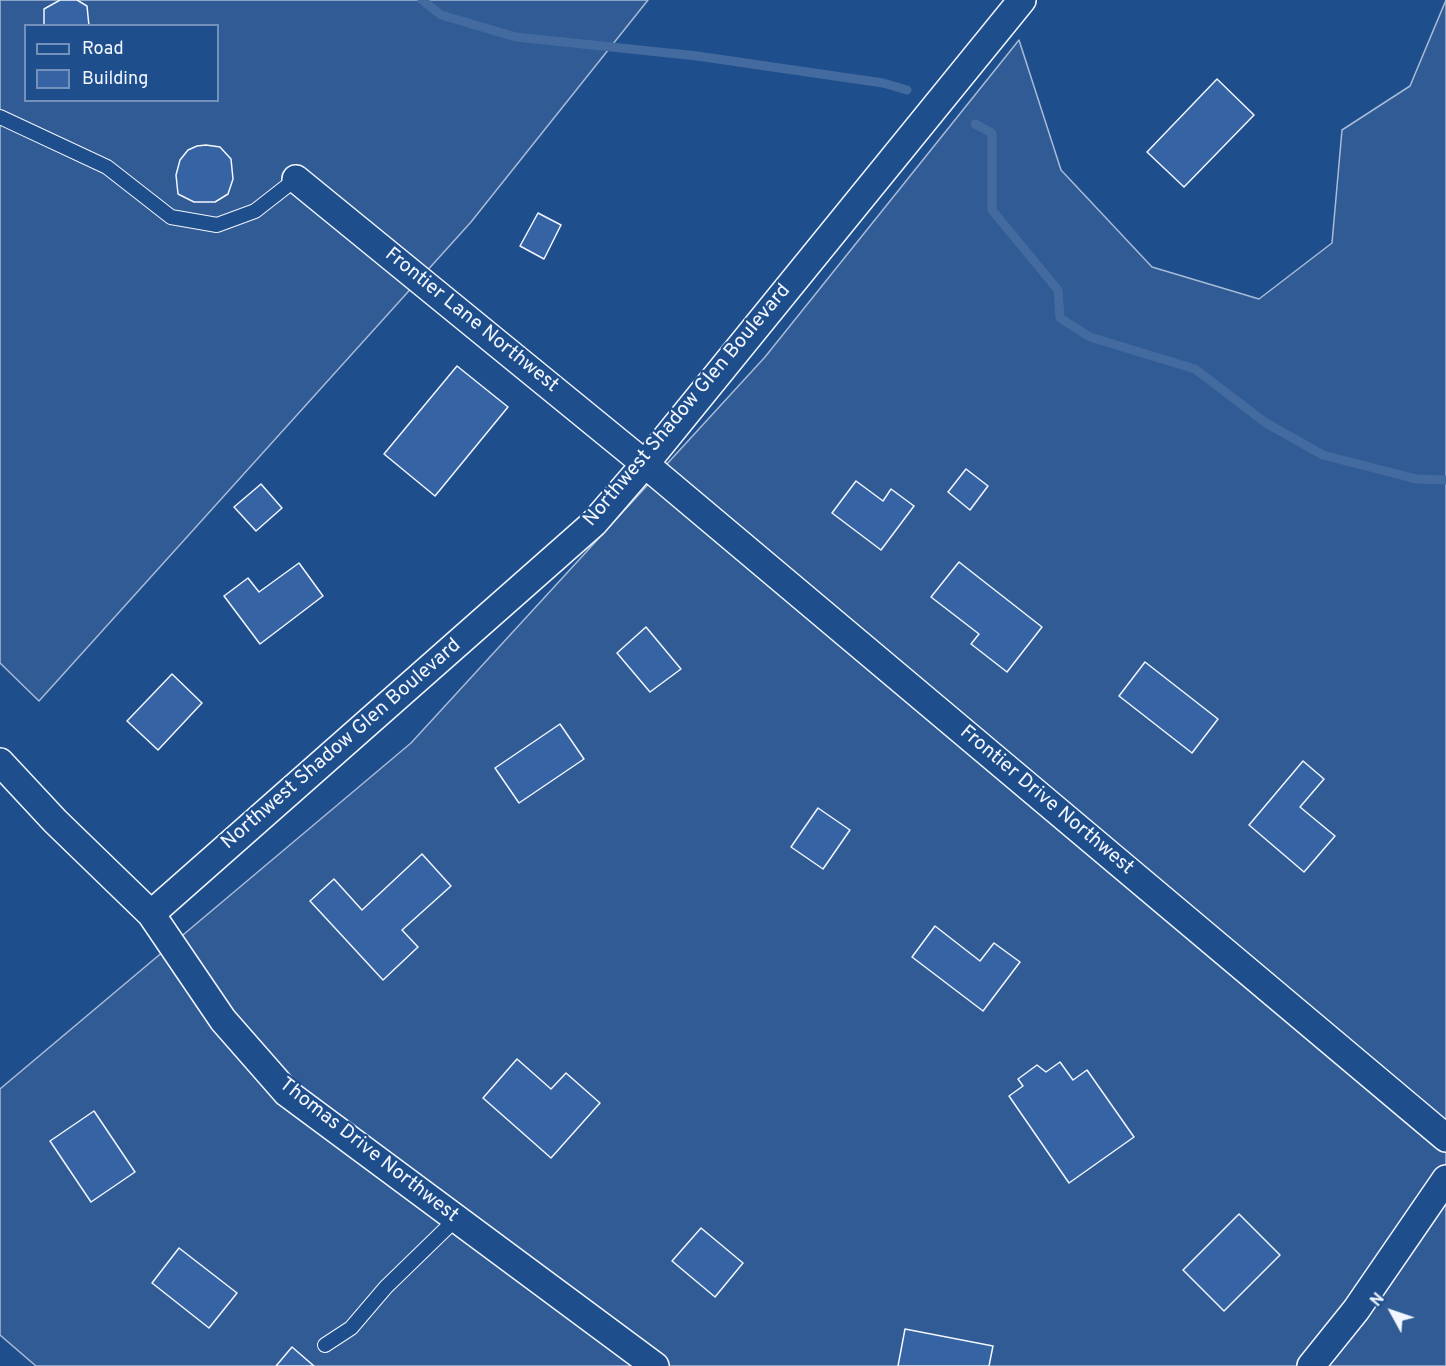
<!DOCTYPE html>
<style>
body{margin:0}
#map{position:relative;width:1446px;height:1366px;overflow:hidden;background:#1f4e8c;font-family:Overpass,sans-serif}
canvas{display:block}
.legend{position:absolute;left:24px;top:24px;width:195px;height:78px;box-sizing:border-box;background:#1f4e8c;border:2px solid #7391ba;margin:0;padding:8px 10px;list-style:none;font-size:18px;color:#f2f6ff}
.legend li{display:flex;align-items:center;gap:12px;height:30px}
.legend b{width:30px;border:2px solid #7391ba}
.north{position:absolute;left:1362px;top:1282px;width:60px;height:60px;-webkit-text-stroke:4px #1f4e8c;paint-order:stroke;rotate:310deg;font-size:16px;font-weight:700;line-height:24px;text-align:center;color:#f2f6ff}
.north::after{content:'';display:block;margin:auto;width:21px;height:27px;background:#f2f6ff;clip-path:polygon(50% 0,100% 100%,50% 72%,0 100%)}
</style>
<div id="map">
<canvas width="1446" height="1366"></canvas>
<ul class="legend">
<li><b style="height:8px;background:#1f4e8c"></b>Road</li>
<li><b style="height:16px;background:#3563a3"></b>Building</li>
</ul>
<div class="north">N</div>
</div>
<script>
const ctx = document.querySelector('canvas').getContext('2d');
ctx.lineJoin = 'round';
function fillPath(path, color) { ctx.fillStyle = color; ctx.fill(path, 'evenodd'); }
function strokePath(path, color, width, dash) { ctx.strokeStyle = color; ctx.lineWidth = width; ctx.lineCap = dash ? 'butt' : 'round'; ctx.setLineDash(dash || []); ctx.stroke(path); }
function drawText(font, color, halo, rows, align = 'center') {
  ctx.font = font + ' Overpass,sans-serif'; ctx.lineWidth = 4.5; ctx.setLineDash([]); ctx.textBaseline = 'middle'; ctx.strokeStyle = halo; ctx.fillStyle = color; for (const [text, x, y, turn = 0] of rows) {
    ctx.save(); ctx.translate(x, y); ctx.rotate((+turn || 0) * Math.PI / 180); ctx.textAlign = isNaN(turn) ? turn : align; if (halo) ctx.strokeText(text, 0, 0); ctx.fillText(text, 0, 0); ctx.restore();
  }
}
const built = new Path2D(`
 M0,0h648l-177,222 -432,479 -39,-38zM26,26h192v74h-192z
 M1446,0v1366h-1410l-36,-31v-246l411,-346 354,-386 254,-317 42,130 91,97 107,32 73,-56 10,-113 68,-44z`);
const stream = new Path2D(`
 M422,0l19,15 75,22 181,19 186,27 24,7
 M975,124l17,9v77l66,80 2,28 30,19 105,32 71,54 57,32 93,24 30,1`);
const building = new Path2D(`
 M60,0h17l10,6 2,20h-45v-17z
 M1217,79l37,36 -70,72 -37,-35z
 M206,145l14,2 11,12 2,20 -5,15 -13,8h-21l-16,-8 -2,-19 4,-15 8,-10 9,-4z
 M538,213l23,12 -17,34 -24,-13z
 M457,366l51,41 -73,89 -51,-42z
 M966,469l22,17 -18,24 -22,-18z
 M856,481l27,20 8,-12 23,17 -33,44 -49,-37z
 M261,484l21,24 -26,23 -22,-24z
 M959,562l83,65 -35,45 -36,-28 8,-10 -48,-37z
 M299,563l24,33 -63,48 -36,-48 24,-18 11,14z
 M646,627l35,42 -31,23 -33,-39z
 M1145,662l73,57 -26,34 -73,-57z
 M172,674l30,29 -44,47 -31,-29z
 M560,724l24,35 -65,44 -24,-35z
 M1303,761l21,18 -24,28 35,29 -31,36 -55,-47z
 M818,808l32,22 -27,39 -32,-22z
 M422,854l29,32 -49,44 16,17 -35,33 -73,-79 24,-22 28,31z
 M935,926l45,35 14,-18 26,19 -37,49 -71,-54z
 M517,1059l34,30 15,-16 34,30 -49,55 -68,-60z
 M1060,1062l13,18 14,-10 47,67 -65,46 -60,-87 14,-10 -5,-7 19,-14 9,7z
 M94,1111l41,61 -44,30 -41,-61z
 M1239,1214l41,41 -56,56 -41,-41z
 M701,1228l42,35 -28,34 -43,-36z
 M179,1248l58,45 -28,35 -57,-45z
 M905,1329l88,17 -4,20h-91z
 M292,1347l22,19h-38z`);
const lane = new Path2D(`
 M0,117l107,50 64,50 46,8 38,-14 41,-32
 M325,1345l26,-17 35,-41 70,-68`);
const street = new Path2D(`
 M296,179l349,285 801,674
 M0,762l55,59 96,93 72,106 64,73 368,273
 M151,914l443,-391 51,-59 377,-464
 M1311,1366l45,-56 90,-131`);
const streetNames = [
 ["Frontier Lane Northwest",471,321,39],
 ["Northwest Shadow Glen Boulevard",688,406,-50],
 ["Northwest Shadow Glen Boulevard",342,745,-41],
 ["Frontier Drive Northwest",1046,801,40],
 ["Thomas Drive Northwest",368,1151,38]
];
fillPath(built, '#305b95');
strokePath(built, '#a8bbd7', 1.5);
strokePath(stream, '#446ba0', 9);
fillPath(building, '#3563a3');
strokePath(building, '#f2f6ff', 1.5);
strokePath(lane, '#f2f6ff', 16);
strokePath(street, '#f2f6ff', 30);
strokePath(lane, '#1f4e8c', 14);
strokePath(street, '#1f4e8c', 27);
drawText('20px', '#f2f6ff', '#1f4e8c', streetNames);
</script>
